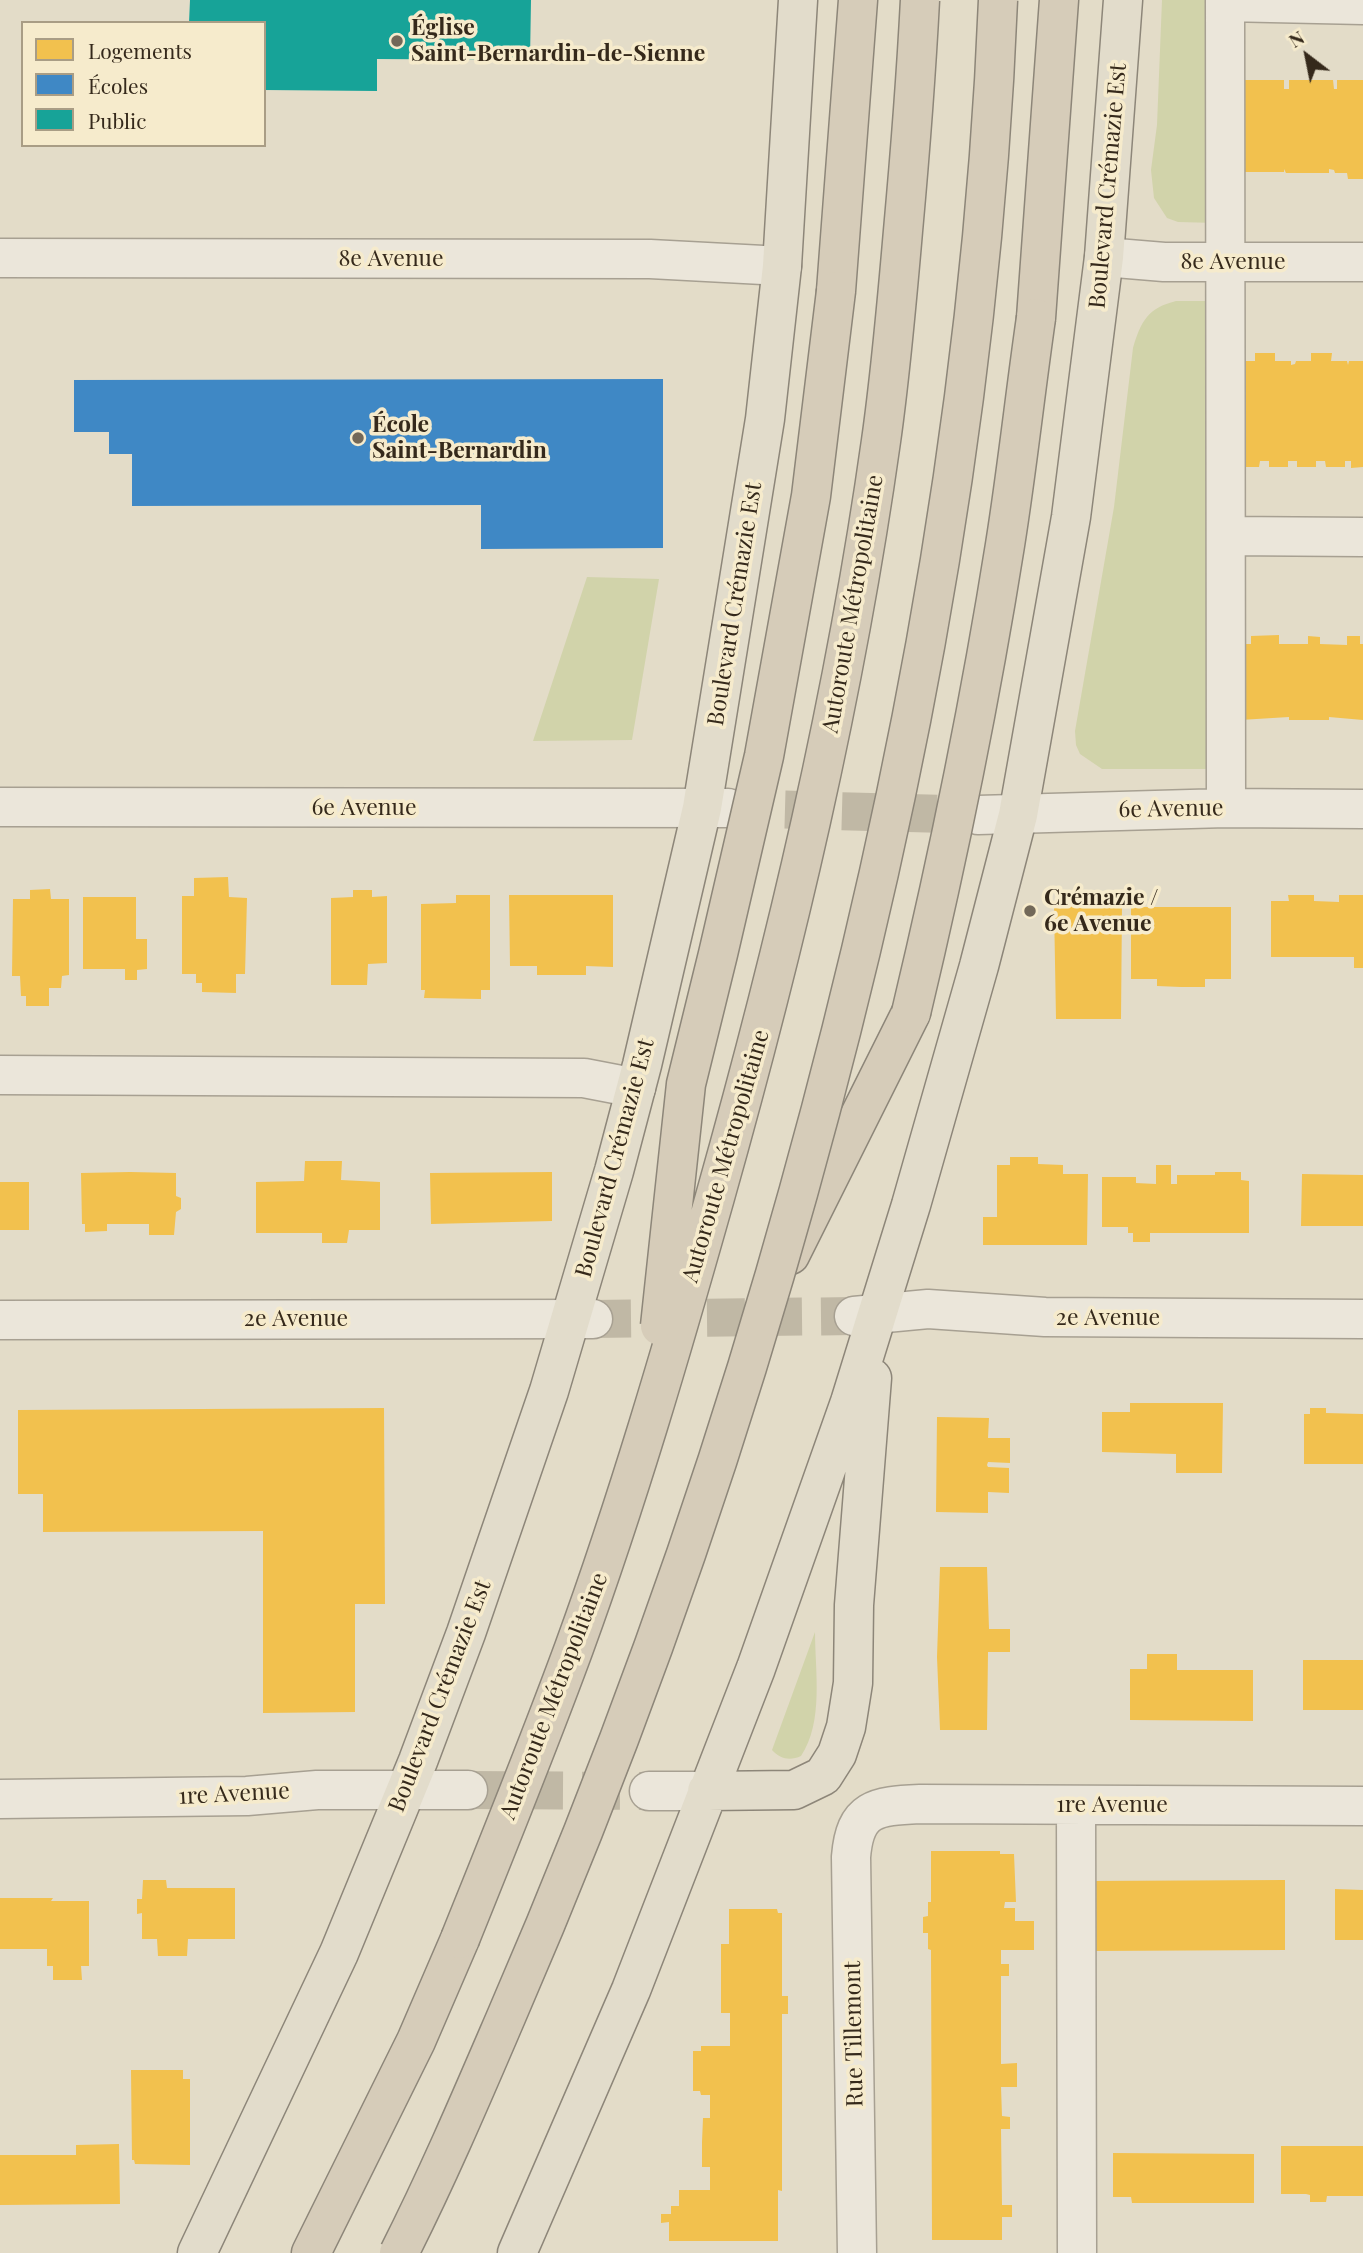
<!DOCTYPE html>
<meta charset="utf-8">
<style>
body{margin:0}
#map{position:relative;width:1363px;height:2253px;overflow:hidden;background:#e3dcc8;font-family:"Playfair Display",serif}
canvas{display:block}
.legend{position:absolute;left:21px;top:21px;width:245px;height:126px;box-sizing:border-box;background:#f6ebcc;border:2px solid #a99d85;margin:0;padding:9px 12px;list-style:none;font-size:21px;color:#35291b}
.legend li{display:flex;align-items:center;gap:14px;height:35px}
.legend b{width:35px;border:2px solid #a99d85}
.north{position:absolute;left:1272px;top:21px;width:70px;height:70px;-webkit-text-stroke:5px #f6ebcc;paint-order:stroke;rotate:328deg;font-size:19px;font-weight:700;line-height:28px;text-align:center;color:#35291b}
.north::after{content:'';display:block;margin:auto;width:24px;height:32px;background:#35291b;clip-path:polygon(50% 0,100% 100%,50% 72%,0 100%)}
</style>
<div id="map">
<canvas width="1363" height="2253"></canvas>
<ul class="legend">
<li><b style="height:19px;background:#f2c14e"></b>Logements</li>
<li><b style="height:19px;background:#3f88c5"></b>Écoles</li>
<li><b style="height:19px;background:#17a398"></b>Public</li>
</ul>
<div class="north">N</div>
</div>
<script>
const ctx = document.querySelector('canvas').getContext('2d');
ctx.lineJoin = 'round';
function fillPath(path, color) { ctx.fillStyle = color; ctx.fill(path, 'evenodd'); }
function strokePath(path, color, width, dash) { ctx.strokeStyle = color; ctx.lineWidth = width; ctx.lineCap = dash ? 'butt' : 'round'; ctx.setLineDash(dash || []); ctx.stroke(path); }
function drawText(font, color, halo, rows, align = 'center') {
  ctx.font = font + ' "Playfair Display",serif'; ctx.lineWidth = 7; ctx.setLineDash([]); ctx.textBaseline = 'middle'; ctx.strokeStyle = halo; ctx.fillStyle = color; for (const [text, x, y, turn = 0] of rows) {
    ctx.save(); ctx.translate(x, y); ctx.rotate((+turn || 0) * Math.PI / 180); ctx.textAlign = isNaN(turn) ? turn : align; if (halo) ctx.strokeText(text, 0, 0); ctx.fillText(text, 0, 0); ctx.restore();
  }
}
const green = new Path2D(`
 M1162,0h54v223l-38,-1 -11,-4 -13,-20 -3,-28 6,-45z
 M1176,301h37l-1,468h-110l-22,-15 -4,-9 -1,-14 39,-224 19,-159c8,-27 15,-40 43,-47z
 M587,577l72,2 -27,161 -99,1z
 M815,1632c0,39 9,90 -14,124 -11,5 -21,3 -29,-6z`);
const homes = new Path2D(`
 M1240,80h44v9h5v-9h44l1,9h3v-9h26v99h-15l-1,-6h-12l-1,-3 -5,-1v4h-43l-2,-4v3h-49z
 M1255,353h20v8h16v4l4,-1 1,-3h15v-8h21l-1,8h16l1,4 1,-4h14v106l-12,1v-7h-6v6h-19l-1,-6h-9v6h-19v-6h-9v6h-19v-6h-9l-1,6h-19l-1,-106h16z
 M1279,635v9h29v-8l12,1v7l27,1v-9h13v8h3v76l-34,-3v3h-40v-3l-49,3 -3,-76h14v-8z
 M228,877l1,20 18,1 -2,76h-9v19l-34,-1v-9h-6v-9h-14v-78h12v-18z
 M50,889l1,10h18v76l-7,1 -1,12h-12v18h-23v-10h-5l-1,-20h-8l1,-77h17v-9z
 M353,890h19v7l15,-1v67l-19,1 -1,21h-36v-87l22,-1z
 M456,895h34v95h-9v9l-57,-1 1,-8h-4v-86l35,-1z
 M509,895h104v72l-27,-1v9h-49v-9h-27z
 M1288,895h26v6l25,1v-7h24v73h-9v-11h-83v-56h18z
 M83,897h53v42h11v30l-10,1v10h-12v-11h-42z
 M1054,906h68l-1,113h-65z
 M1131,907h100v72h-26v8h-24l-24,-1v-7h-26z
 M1010,1157h28v7l25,1v9h25l-1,71h-104v-28h14v-52h13z
 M305,1161h37l-1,19 39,2v48h-31l-2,13h-25v-10h-66v-51l48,-1z
 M1156,1165h15v19h6v-9h38v-3h26v8l8,1v52h-99v9h-17v-9h-5v-6h-26v-50h34v6l20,1z
 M130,1172l46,1v23l5,2v11l-5,3 -2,23h-25v-11h-42v7l-22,1v-8h-3l-1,-51z
 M552,1172v49l-121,3 -1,-51z
 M1302,1174l61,1v51h-62z
 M0,1182h29v48h-29z
 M1130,1403h93l-1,70h-46v-19l-74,-2v-40h28z
 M384,1408l1,196h-30v108l-92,1v-182l-220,1v-38h-25v-84z
 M1310,1408h16v5l37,1v50h-59v-50h6z
 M937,1417l52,1 -1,20h22v25l-22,-1 -1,3 1,2 21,1v25l-21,-1v21l-52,-1z
 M940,1567h47l2,62h21v23h-22l-1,78h-47l-3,-73z
 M1147,1654h30v16h76v51l-123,-1v-51h17z
 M1303,1660h60v50h-60z
 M931,1851h69v3h14l2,48h-11l-1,6h11v13h19v29h-33v14h8v12h-8v88l16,-1v24h-16l1,29 8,1v12h-9l1,76h10v12h-10v23h-70l-1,-290 -3,-1v-16h-5v-16l5,-1v-14h3z
 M143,1880h23l1,8h68v51h-47l-1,17h-29l-1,-17h-15v-26l-5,1v-15h5z
 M1285,1880v70l-196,1 -1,-70z
 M1335,1889l28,1v50h-28z
 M0,1898h53l-2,3h38v65h-8l1,14h-29v-14h-6v-17h-47z
 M729,1909h48l1,4h4v83h6v18h-6v177l-4,-1v51h-109v-19l-8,1v-9h10v-8h8v-16h31v-23h-8v-25l1,-24h7v-23h-9l-1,-4h-7v-40h8v-5h29v-33h-9v-69h8z
 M131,2070h52v9h7v86l-55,-1 -1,-4h-2z
 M119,2144l1,60 -120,1v-50h76v-10z
 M1281,2146h82v50h-36l-1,6h-16v-7l-4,-1h-25z
 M1113,2153l141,1v49h-122l-1,-6h-18z`);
const schools = new Path2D(`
 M663,379v169l-182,1v-44l-349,1v-52h-23v-22h-35v-52z`);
const public = new Path2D(`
 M190,0h341l-1,60 -153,-1v32l-113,-1v-67h-75z`);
const minorTunnel = new Path2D(`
 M728,808l250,7
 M593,1319l261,-3
 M468,1790l181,1`);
const minor = new Path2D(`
 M1225,0l1,808
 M1225,2l138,3
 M1104,257l60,5h199
 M0,258l650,1 132,7
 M1227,536l136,1
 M0,807l728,1
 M978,815l248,-7 137,1
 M0,1075l584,3 52,10
 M854,1316l74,-7 117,8 318,2
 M0,1320l593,-1
 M649,1791h58
 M0,1799l247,-3 70,-6h151
 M1076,1805l1,448
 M857,2253l-6,-396c4,-49 24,-51 69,-53l443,2`);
const major = new Path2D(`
 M707,1791l87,-1 29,-14 14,-22 9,-27 7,-44 1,-78 18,-227
 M197,2253l142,-300 79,-192 48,-128 83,-242 65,-220 28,-106 60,-257 63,-389 17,-153 16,-266
 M517,2253l114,-263 125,-322 94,-266 61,-197 68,-239 39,-151 53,-298 33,-260 19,-257`);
const highway = new Path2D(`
 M836,291l22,-291
 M1036,318l23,-318
 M790,1255l121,-242
 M311,2253l105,-212 44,-102`);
const highwayBridge = new Path2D(`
 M911,1013c37,-155 69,-311 94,-468 12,-75 20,-151 31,-227
 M660,1326l26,-242 32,-130 46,-198 47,-260 25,-205
 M460,1939c39,-97 78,-193 114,-291 54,-148 98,-299 141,-451 70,-248 130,-500 166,-756 10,-70 16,-140 22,-210 7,-77 13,-154 17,-231
 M399,2253c39,-77 73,-157 107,-236 105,-242 195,-489 269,-743 121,-415 206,-841 223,-1274`);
const markers = [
 [397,41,7,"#726858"],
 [358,438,7,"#726858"],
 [1030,911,7,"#726858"]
];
const poiNames = [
 ["Église",411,28],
 ["Saint-Bernardin-de-Sienne",411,54],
 ["École",372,425],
 ["Saint-Bernardin",372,451],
 ["Crémazie /",1044,898],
 ["6e Avenue",1044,924]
];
const streetNames = [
 ["Boulevard Crémazie Est",1108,186,-85],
 ["8e Avenue",391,259],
 ["8e Avenue",1233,262],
 ["Boulevard Crémazie Est",735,604,-81],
 ["Autoroute Métropolitaine",853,604,-80],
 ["6e Avenue",364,808],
 ["6e Avenue",1171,809,-1],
 ["Autoroute Métropolitaine",726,1156,-74],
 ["Boulevard Crémazie Est",615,1158,-75],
 ["2e Avenue",1108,1318],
 ["2e Avenue",296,1319],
 ["Boulevard Crémazie Est",440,1696,-69],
 ["Autoroute Métropolitaine",554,1696,-69],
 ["1re Avenue",234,1794,-3],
 ["1re Avenue",1112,1805],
 ["Rue Tillemont",854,2034,-91]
];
fillPath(green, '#d1d3aa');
fillPath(homes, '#f2c14e');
fillPath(schools, '#3f88c5');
fillPath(public, '#17a398');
strokePath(minorTunnel, '#c0b8a5', 38, [38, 19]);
strokePath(minor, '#a7a092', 41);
strokePath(major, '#8d8679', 41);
strokePath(highway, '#8d8679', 41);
strokePath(minor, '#ebe6da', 38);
strokePath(major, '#e2dccb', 38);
strokePath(highway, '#d6ccb9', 38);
strokePath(highwayBridge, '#8d8679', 41, []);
strokePath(highwayBridge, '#d6ccb9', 38);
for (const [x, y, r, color] of markers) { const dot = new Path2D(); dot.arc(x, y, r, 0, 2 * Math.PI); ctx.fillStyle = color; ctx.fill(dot); strokePath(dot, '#f6ebcc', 2.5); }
drawText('bold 23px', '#35291b', '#f6ebcc', poiNames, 'left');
drawText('23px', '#35291b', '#f6ebcc', streetNames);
</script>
